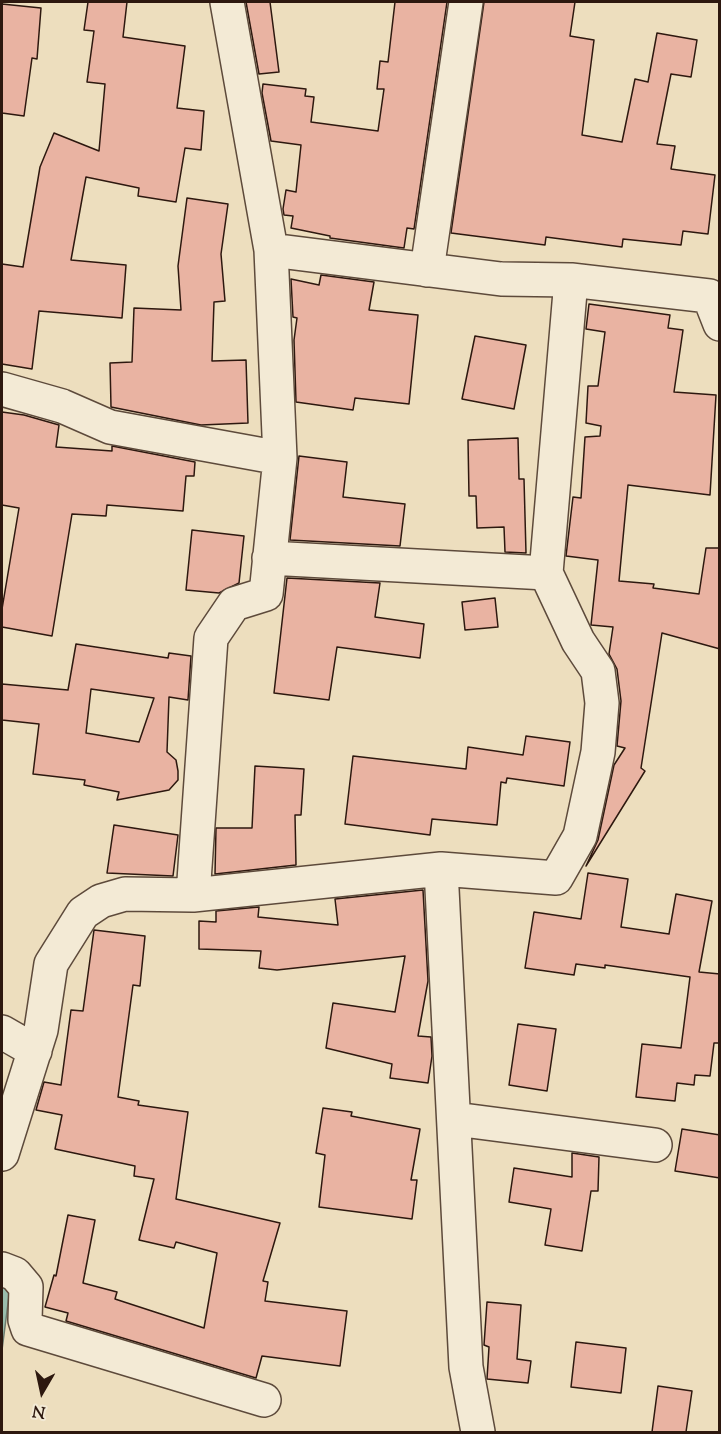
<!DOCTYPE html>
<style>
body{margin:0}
#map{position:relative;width:721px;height:1434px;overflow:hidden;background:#eddebe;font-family:"Sorts Mill Goudy",serif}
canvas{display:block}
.frame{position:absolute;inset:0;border:3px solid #2d180f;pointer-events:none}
.north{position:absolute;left:12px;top:1362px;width:60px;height:60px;-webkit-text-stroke:4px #f3ead5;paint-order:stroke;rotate:189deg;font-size:16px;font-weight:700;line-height:24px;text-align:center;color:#2d180f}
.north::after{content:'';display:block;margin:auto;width:21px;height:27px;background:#2d180f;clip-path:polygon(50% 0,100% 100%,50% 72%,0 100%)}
</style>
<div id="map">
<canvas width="721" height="1434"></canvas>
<div class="frame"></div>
<div class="north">N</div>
</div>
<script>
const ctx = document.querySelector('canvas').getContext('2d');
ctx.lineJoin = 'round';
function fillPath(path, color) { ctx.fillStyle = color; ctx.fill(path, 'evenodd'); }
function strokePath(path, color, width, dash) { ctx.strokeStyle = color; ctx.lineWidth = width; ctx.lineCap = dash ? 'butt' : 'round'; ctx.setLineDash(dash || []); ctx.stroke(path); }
const water = new Path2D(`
 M2,1287l8,1 -8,62z`);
const building = new Path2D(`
 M88,2h39l-4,35 62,9 -8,62 27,3 -3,39 -16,-2 -9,54 -38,-6 1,-8 -53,-11 -15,83 55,5 -4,53 -83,-7 -7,58 -30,-5v-100l21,3 17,-100 14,-34 45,18 6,-67 -18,-2 7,-51 -10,-1z
 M246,2h24l9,70 -20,2z
 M395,2h52l-33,227 -7,-1 -3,20 -74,-10v-2l-39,-8 2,-12 -9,-1 -1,-6 3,-19 10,2 5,-47 -30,-4 -9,-48 1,-9 43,5 -1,7 9,1 -3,25 67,9 6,-42h-7l3,-28 8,1z
 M484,2h91l-5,34 24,4 -12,95 40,7 13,-63 13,3 9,-49 40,7 -6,37 -20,-3 -14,70 18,2 -4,23 44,6 -7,59 -25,-3 -2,14 -58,-6 -1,8 -76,-10 -1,8 -94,-12z
 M2,4l39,4 -4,51 -5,-1 -8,58 -22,-3z
 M187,198l41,6 -7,50 4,47 -11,1 -2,59 34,-1 2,63 -47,2 -90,-18 -1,-44 22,-1 2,-54 47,2 -3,-44z
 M321,275l53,7 -5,28 49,5 -9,89 -54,-6 -2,12 -57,-8 -2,-62 3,-22 -4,-1 -2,-38 28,6z
 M589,304l81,11 -2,13 15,2 -9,62 42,3 -6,100 -82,-10 -9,96 35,3 -1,4 46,6 7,-46h14v101l-58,-16 -21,135 4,3 -59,95 12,-26 16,-75 11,-17 -8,-2 4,-45 -4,-32 -8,-15 4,-27 -22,-2 7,-65 -32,-4 7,-59 8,1 4,-61 15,-1 1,-10 -15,-3 2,-37h10l7,-54 -19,-3z
 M475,336l51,9 -12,64 -52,-10z
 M2,412l22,3 35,10 -3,22 56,4v-5l83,16 -1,14h-8l-3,35 -76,-6 -1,11 -34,-2 -20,122 -50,-9v-18l17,-101 -17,-3z
 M518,438l1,41h5l2,74 -21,-1 -1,-25 -27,1 -1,-32h-7l-1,-56z
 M299,456l48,6 -4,35 62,7 -5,42 -110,-6z
 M192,530l52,6 -5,47 -20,10 -33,-3z
 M287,578l93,5 -5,34 49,7 -4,34 -83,-11 -8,53 -55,-7z
 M495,598l3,29 -33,3 -3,-28z
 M76,644l92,14 1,-5 22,3 -3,44 -19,-3 -2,55 9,8 2,11v9l-9,10 -52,10 2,-8 -35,-7 1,-5 -52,-6 6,-50 -37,-4v-36l66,6zM91,689l63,9 -15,44 -53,-9z
 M526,736l44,6 -6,44 -57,-8 -1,5 -5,-1 -4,43 -65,-6 -2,16 -85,-11 8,-68 113,13 2,-22 55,8z
 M255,766l49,3 -3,46h-6l1,50 -81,9 1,-46h36z
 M114,825l64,10 -5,41 -66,-3z
 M588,873l40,6 -7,48 48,7 7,-40 36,7 -13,71 21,2v69h-6l-4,33 -15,-1 -1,10 -17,-2 -2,18 -39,-4 6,-53 39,4 9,-71 -85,-12v3l-29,-4 -2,11 -49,-7 9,-56 47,7z
 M423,890l5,91 -10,55 13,1 1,19 -4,27 -38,-5 2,-14 -66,-16 7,-45 62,9 10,-56 -128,14 -18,-2 2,-17 -62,-2v-28l17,1v-11l43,-4 -1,10 80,8 -3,-26z
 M94,930l51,6 -5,50 -7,-1 -15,112 21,4 -1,4 50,7 -12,87 104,24 -17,58 5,1 -3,19 82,10 -7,55 -78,-10 -6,22 -190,-57 2,-8 -23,-6 9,-32 2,1 12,-61 27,5 -12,63 34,9 -2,7 89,29 13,-75 -41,-11 -2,6 -35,-8 15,-61 -20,-3 1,-10 -80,-17 7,-34 -26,-5 8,-28 17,3 10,-75 12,1z
 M518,1024l38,5 -9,62 -38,-6z
 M323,1108l29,4 -1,4 69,13 -9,51h6l-5,39 -93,-12 6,-52 -9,-2z
 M682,1129l38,6v43l-45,-7z
 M572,1153l27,4 -1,34h-7l-9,60 -37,-6 6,-36 -42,-7 5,-34 58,9z
 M487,1302l34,3 -4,54 14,2 -3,22 -41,-4 2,-32 -5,-2z
 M576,1342l50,6 -5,45 -50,-6z
 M658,1386l34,5 -6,41h-34z`);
const minor = new Path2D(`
 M227,2l44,248 9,208 -14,136 -32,10 -23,34 -18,257 248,-26 25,498 12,65
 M271,250l230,29 70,1 138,16 11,28
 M427,270l39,-268
 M2,389l60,17 48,21 170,31
 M269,558l277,15
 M441,869l115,9 24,-42 18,-84 4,-49 -4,-32 -20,-30 -32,-68 25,-293
 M2,1032l33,19
 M455,1119l200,26
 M2,1154l39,-124 10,-66 32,-51 18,-12 24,-7 68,1
 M2,1269l13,5 11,13 -1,33 3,9 236,71`);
fillPath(water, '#9abdad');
strokePath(water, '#6e7b6e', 1.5);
fillPath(building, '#e9b3a2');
strokePath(building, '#2d180f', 1.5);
strokePath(minor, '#5d4a3b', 36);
strokePath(minor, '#f3ead5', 33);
</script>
